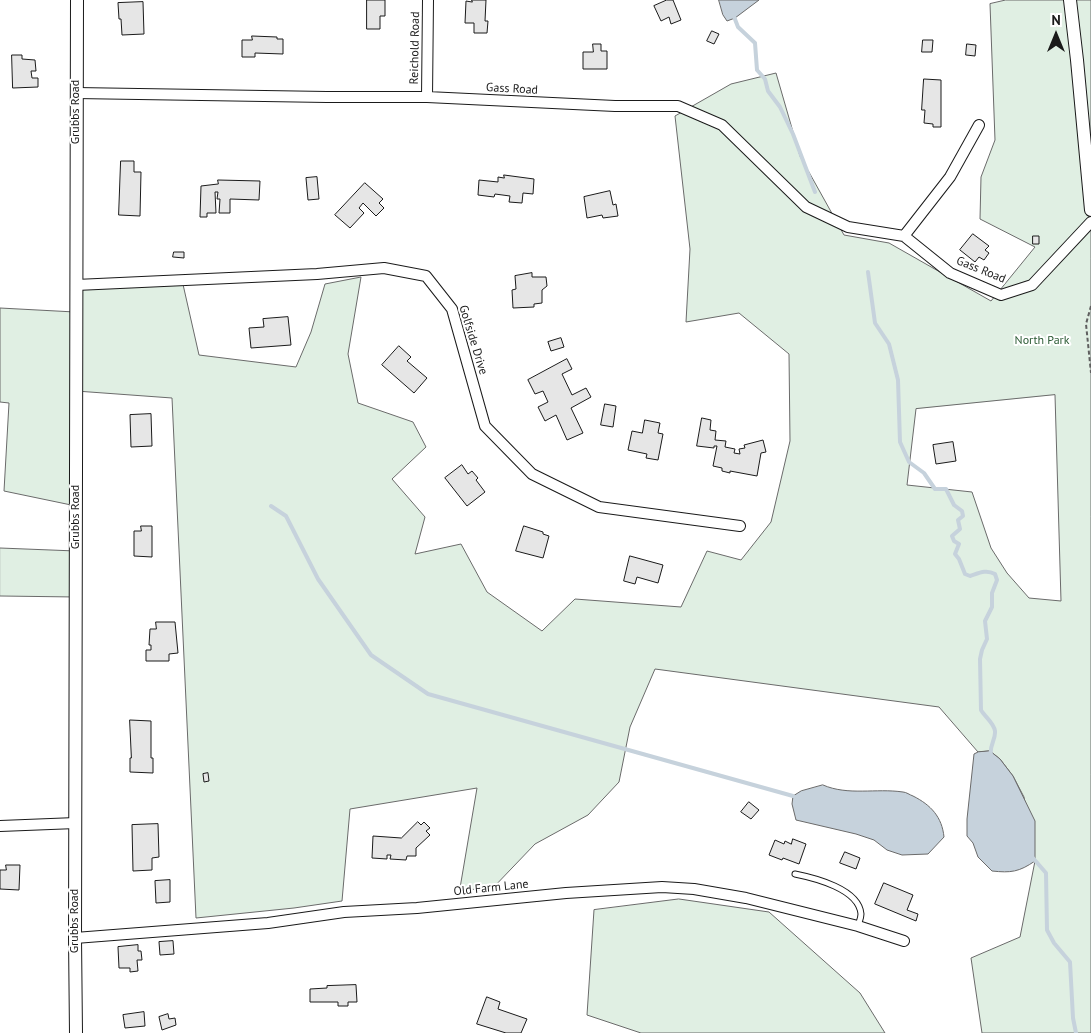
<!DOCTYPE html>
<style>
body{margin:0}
#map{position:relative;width:1091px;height:1033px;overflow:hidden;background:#fff;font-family:"PT Sans",sans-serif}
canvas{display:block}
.north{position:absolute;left:1031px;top:10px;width:50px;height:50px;-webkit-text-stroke:4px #fff;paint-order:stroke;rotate:0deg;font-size:14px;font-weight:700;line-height:20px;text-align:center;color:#1a1a1a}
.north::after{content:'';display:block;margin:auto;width:18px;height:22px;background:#1a1a1a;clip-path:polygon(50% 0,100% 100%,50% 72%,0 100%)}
</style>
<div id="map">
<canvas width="1091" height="1033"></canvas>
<div class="north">N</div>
</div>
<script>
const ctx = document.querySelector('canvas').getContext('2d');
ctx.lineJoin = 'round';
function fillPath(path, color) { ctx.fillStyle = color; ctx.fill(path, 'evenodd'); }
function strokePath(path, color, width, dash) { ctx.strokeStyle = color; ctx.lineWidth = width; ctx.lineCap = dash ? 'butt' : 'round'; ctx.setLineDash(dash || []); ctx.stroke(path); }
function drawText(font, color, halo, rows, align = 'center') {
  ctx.font = font + ' "PT Sans",sans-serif'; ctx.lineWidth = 4; ctx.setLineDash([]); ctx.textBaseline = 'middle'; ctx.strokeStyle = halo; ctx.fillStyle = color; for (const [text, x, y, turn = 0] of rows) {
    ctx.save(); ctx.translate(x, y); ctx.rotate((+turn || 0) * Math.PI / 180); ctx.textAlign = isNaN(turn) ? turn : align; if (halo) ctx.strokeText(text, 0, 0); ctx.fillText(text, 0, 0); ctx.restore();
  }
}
const green = new Path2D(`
 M1006,0h85v1033h-109l-11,-75 49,-21 15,-76 -11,-64 -11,-21 -13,-17 -10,-8 -12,1 -39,-45 -284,-38 -25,58 -11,55 -31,33 -53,29 -45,47 -30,-3 17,-100 -127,21 -8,92 -48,7 -98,10 -24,-520 -96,-7v115l-72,-15 5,-88 -9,-1v-94l75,4 1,-27 106,-5 17,75 97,12 15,-35 14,-48 36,-7 -13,77 10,49 55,19 13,25 -34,32 33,38 -10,37 46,-10 26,48 55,39 33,-32 106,8 26,-56 34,9 30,-38 19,-81 -1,-87 -50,-41 -53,9 4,-73 -15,-133 56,-32 45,-11 24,83 44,79 45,8 102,58 44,-54 -55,-28 1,-42 14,-37 -5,-136zM1055,395l6,206 -32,-3 -22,-25 -16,-25 -19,-56 -65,-7 9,-76z
 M0,548l76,3v46l-76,-1z
 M679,899l90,13 91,81 25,40h-244l-54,-18 7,-105z`);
const water = new Path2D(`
 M719,0h40l-24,18 -8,3 -4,-6z
 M990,751l10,8 13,17 22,45v40c-16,11 -24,12 -43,10l-14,-14 -5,-14 -6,-7v-17l7,-65 4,-2z
 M823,785c25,11 53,3 80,7 3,0 7,3 10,4 18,9 29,21 31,41l-16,17 -26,1 -15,-5 -13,-10 -18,-6 -60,-14 -4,-16 1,-8 8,-5z`);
const stream = new Path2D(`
 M733,14l5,13 17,16 2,27 8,9 3,12 12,16 13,27 22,58
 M868,272l7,51 14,21 9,36 2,62 9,20 15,11 11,16h11l8,16 8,6 1,5 -5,4 2,9 -8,7 2,5 5,3 -4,10 4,5 6,15 5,2c9,-3 16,-7 25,-2l2,6 -5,13v14l-7,14 2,18 -5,11 -2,9 1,51c4,7 13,13 14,21 1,8 -6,15 -4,24
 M271,506l15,10 32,63 53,76 57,39 365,102
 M1033,858l13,15 1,57 7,13 16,19 3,56 3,15`);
const building = new Path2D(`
 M367,0h18v16h-5v13h-13z
 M472,0h14l-1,21h3l-1,12h-13v-10h-9l1,-22 6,1z
 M667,0h6l8,20 -10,4 -2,-7 -8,4 -7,-15z
 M143,2l1,32 -22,1 -1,-16h-2l-1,-16z
 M712,31l7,3 -5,10 -7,-3z
 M252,36l25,1v2h6v15l-28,-1v4h-13v-17h10z
 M923,40h10l-1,12h-10z
 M593,44h8v7h6v18h-24v-17h10z
 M967,44l9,1 -1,11 -9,-1z
 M12,55h10v4l13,1 1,11h-5l1,7h6v9l-25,1z
 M924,79l17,1v47h-8v-3l-9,-1 1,-13h-3z
 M121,161h13v11h7l-1,44 -21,-1z
 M504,175l30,4 -1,15 -10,-1 -1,10 -13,-1 1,-6 -15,-2 -1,3 -16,-2 1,-15 19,2v-5l6,1z
 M317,177l2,22 -11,1 -2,-22z
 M218,180l42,1 -1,19 -29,-1v14h-11l1,-14h-3l1,-7h-3l1,21h-9v4h-7l1,-31 17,-2z
 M365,183l18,16 -4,4 5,5 -8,8 -13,-13 -4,5 5,5 -14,15 -15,-13z
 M610,191l3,14 3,-1 2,12 -15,2 -1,-3 -15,3 -3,-21z
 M973,234l16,12 -4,4 4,3 -5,7 -5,-3 -4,5 -15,-12z
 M1033,236h6v8h-6z
 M174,252h10v6l-11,-1z
 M532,273v4h14l1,9 -5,4v13l-8,1v3l-21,1 -1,-18 4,-1 -1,-13z
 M288,317l3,28 -40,3 -2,-20 15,-1 -1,-8z
 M561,338l3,9 -13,4 -3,-9z
 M399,346l12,11 -4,4 20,17 -13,15 -32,-28z
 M567,359l5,10 -10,5 10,21 14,-7 5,9 -20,11 12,25 -16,7 -11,-25 -11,6 -7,-14 10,-5 -5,-11 -8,3 -7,-14z
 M605,404l11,2 -3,21 -12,-2z
 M151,414l1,32 -21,1 -1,-32z
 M702,418l9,2 -1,10 6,1 -1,9 11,1 -1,6 10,2 -1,4 6,1 -1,-5 6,-1 -1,-3 19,-5 3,12 -5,1 -4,23 -27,-5v2l-8,-2v-3l-9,-2 4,-20h-3v2l-17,-2z
 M645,420l15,3 -2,10 5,1 -5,26 -12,-2 1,-4 -19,-4 4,-19 10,2z
 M953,442l3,19 -20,3 -3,-19z
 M462,465l6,9 4,-3 6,7 -2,2 9,12 -18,14 -22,-28z
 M141,526h11v31l-18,-1v-25h7z
 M524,526l19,6v2l6,2 -6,22 -27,-7z
 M630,556l33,9 -5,18 -21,-6 -2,7 -11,-3z
 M156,622h19l3,31 -9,1v7h-23v-11h5v-5h-2l1,-16h6z
 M130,720l21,1v37h2v15l-23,-1v-14h1z
 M208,773l1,8 -5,1 -1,-8z
 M749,802l10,8 -8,9 -10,-7z
 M418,822l3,3 3,-3 6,6 -4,3 4,4 -14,13v8h-9l-1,4 -16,-1 1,-4h-4v4l-15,-1 1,-22 28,2z
 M158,824l1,33 -7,1v12l-19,1 -1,-46z
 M793,839l13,5 -7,20 -16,-6 -1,2 -13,-5 6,-15 9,4 1,-3 6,3z
 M845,852l15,6 -4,11 -16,-6z
 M6,865h14l-1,25 -19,-1v-19h6z
 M170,880v22l-14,1 -1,-22z
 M884,883l29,12 -6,15 11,4 -2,7 -41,-17z
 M173,941l1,13 -14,1 -1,-13z
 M138,945v6h3l1,9h-5l1,11 -8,1v-4h-11l-1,-21z
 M356,985l1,17h-9v4h-10v-4h-28v-13l17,-1v-2z
 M487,997l13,5 -2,7 29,10 -6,14h-15l-29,-9z
 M144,1012l1,14 -20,2 -2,-13z
 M168,1014l1,5 6,-1 1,7 -14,5 -3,-13z`);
const path = new Path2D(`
 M1091,306l-5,18 5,49`);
const service = new Path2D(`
 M795,874c20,4 64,15 66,40 0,4 -2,8 -3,12`);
const minor = new Path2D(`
 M76,93l251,4h100l188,9h63l44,19 84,82 42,20 56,9
 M427,97l1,-97
 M979,125l-29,52 -46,59 46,37 51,22 31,-10 59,-63
 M76,285l241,-11 67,-6 42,8 26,33 33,117 47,48 67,33 141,19
 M0,826l76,-3
 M75,938l193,-15 76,-11 73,-4 149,-15 96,-6 32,2 52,9 112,28 46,15`);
const tertiary = new Path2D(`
 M1070,0l7,60 14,150
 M76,1033l-1,-95 2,-938`);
const streetNames = [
 ["Reichold Road",415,48,-89],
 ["Gass Road",512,89,3],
 ["Grubbs Road",76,112,-90],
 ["Gass Road",981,270,22],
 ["Golfside Drive",473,340,73],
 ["Grubbs Road",76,517,-90],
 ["Old Farm Lane",491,888,-6],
 ["Grubbs Road",75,921,-90]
];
const parkNames = [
 ["North Park",1042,341]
];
fillPath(green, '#e0efe3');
strokePath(green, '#6a6a6a', 1);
fillPath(water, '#c6d2dc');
strokePath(water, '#6a6a6a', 1);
strokePath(stream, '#c6d2dc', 4);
fillPath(building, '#e6e6e6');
strokePath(building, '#1a1a1a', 1);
strokePath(service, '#1a1a1a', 7);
strokePath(minor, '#1a1a1a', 12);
strokePath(tertiary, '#1a1a1a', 14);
strokePath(path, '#5f5f5f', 2, [4, 2.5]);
strokePath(service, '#fff', 5);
strokePath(minor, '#fff', 10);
strokePath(tertiary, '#fff', 12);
drawText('12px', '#1a1a1a', '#fff', streetNames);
drawText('12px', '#2b5a34', '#fff', parkNames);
</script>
